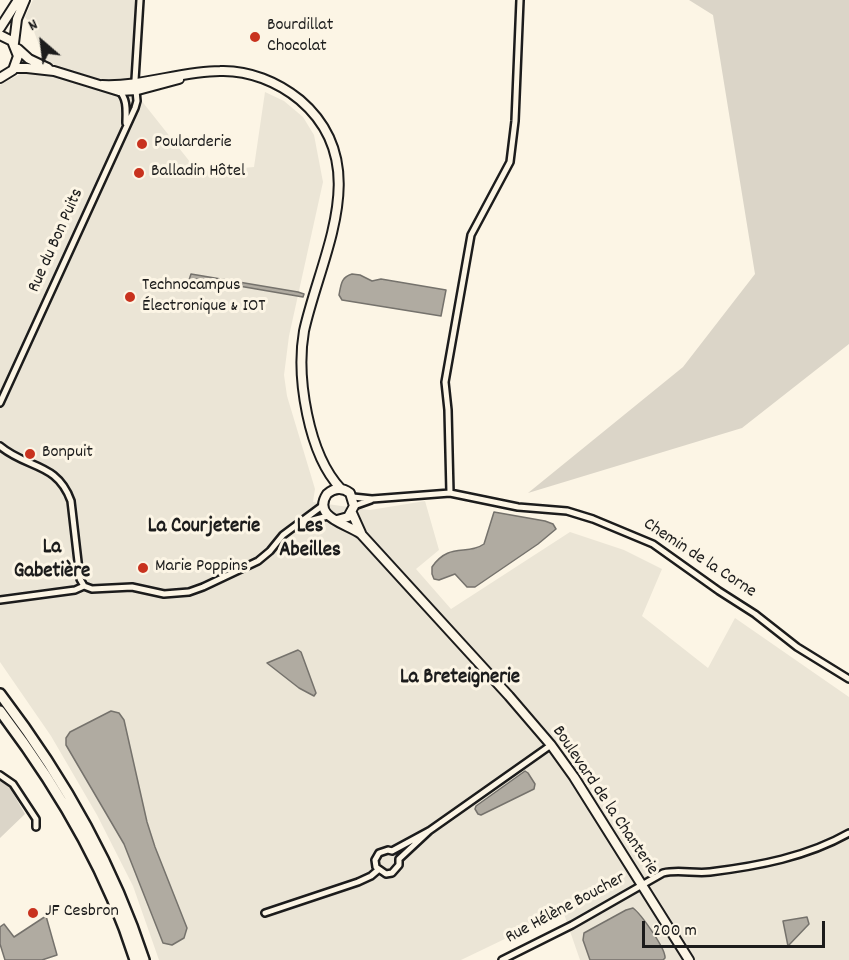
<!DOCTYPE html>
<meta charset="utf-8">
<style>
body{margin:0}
#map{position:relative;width:849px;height:960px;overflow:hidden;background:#fcf5e5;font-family:Dekko,sans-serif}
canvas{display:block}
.north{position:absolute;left:12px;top:12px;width:60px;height:60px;-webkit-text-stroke:4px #fcf5e5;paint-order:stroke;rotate:332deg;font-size:16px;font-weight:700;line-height:24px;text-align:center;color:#1c1c1c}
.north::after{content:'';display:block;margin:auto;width:21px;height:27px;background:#1c1c1c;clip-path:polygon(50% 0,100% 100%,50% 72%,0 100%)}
.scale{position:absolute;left:642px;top:921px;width:183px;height:27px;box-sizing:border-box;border:3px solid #1c1c1c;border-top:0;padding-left:8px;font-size:18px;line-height:21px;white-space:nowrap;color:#1c1c1c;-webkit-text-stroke:4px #fcf5e5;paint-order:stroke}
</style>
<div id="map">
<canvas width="849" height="960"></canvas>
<div class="north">N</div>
<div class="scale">200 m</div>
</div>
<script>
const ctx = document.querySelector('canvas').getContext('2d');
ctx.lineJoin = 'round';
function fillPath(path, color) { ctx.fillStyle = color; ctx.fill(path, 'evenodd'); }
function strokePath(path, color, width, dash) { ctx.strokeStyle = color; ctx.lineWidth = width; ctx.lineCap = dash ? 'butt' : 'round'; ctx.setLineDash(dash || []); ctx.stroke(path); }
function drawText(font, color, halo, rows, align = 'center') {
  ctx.font = font + ' Dekko,sans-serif'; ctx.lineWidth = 6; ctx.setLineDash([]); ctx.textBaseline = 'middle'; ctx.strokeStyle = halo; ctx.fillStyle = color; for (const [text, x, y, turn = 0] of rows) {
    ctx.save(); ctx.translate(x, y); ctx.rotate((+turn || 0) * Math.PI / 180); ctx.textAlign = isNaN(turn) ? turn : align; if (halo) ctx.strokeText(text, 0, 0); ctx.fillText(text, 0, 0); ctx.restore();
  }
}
const built = new Path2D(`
 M33,0h105l-5,62v28l65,82 56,-5 11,-75 19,9 19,16 11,18 9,47 -34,154 -5,39 3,21 28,93 -2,13 57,8 55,-9 14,49 -23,19 35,40 119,-77 54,18 38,19 -20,47 66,52 27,-50 114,79v263h-269l-17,-49 -102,49h-302l-26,-74 -36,-71 -46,-79 -51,-74v-577l22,-12 28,2 -18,-49 -7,-9z`);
const green = new Path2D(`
 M689,0h160v344l-107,84 -214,65 155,-126 72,-93 -42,-259z
 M0,780l10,8 15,26 -25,24z`);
const water = new Path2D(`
 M191,274l107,18 6,2 -1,3 -105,-18 -9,1z
 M352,274l8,1 12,6 9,-2 65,11 -5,26 -99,-16 -3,-5c2,-10 2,-18 13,-21z
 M494,512l51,9 8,3 3,5 -18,15 -63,43h-8l-12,-13 -16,6 -5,-1 -2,-5v-7c17,-25 35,-11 52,-23z
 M298,650l3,2 15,41 -2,3 -15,-8 -32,-25z
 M111,711l8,2 5,7 23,102 8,25 32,81 -3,10 -12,7 -9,-2 -39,-99 -58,-99v-7l4,-6z
 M525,771l3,2 7,11 -1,5 -53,26 -3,-1 -3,-5 1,-3z
 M633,908c8,6 33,41 32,50l-2,2h-73l-7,-20 1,-7 42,-23z
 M46,916l11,39 -15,5h-37l-5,-16v-17l4,-3 10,13z
 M807,917l2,7 -21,22 -5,-25z`);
const street = new Path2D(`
 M119,91c9,8 7,21 7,32
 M0,403l135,-295 2,-7 -2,-21 5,-80
 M0,446c27,23 57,16 71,55l9,78 4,7
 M450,493l-2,-83 -3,-28 26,-147 39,-73 5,-41 5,-121
 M353,497l19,2 78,-6 68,14 49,4 26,8 60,25 66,47 36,23 42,33 52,32
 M354,506l17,-6
 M301,523l27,-7
 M84,586l8,3 40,-2 32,7 25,-2 14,-5 55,-26 12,-10 13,-16 39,-29
 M0,600l75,-10 9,-4
 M0,775l13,9 23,35v8
 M429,831l-30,28v6l-7,8 -6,1 -10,-7 -1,-7 4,-7 9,-3 4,1 37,-20 122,-86
 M265,913l93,-31 13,-6 7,-6
 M502,960l70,-35 91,-52c16,-4 31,1 47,-1 48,-6 97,-15 139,-39`);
const secondary = new Path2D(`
 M0,28l18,-28
 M0,35l12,6 6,15 -5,14 -13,8
 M14,43l3,-24 8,-19
 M18,49l11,10 19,9
 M15,68h12l27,3 65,20 19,-1 41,-11
 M102,85c40,2 79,-14 118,-14 29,-1 58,11 80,29 75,64 21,154 4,231 -8,46 4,123 37,158
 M352,513l9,20
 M337,520l11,-3 6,-11 -4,-13c-8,-6 -16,-5 -23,1 -15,23 18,29 34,40l148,162 42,49 23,32 115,183`);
const highway = new Path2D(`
 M0,694c61,80 113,170 144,266
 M0,711c57,75 107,159 135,249`);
const markers = [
 [255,37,6,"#c8321e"],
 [142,144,6,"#c8321e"],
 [139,173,6,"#c8321e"],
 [130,297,6,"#c8321e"],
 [30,454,6,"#c8321e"],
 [143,568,6,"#c8321e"],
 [33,913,6,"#c8321e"]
];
const poiNames = [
 ["Bourdillat",267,27],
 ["Chocolat",267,48],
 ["Poularderie",154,144],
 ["Balladin Hôtel",151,173],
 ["Technocampus",142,287],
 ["Électronique & IOT",142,308],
 ["Bonpuit",42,454],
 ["Marie Poppins",155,568],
 ["JF Cesbron",45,913]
];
const streetNames = [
 ["Rue du Bon Puits",57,241,-66],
 ["Chemin de la Corne",699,559,33],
 ["Boulevard de la Chanterie",604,801,56],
 ["Rue Hélène Boucher",566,909,-28]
];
const quarterNames = [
 ["La Courjeterie",204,528],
 ["Les",310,528],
 ["Abeilles",310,552],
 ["La",52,549],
 ["Gabetière",52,573],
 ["La Breteignerie",460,679]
];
fillPath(built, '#ebe5d6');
fillPath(green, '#dbd5c8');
fillPath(water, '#b0aba1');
strokePath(water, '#75726c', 1.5);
strokePath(street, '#1c1c1c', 10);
strokePath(secondary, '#1c1c1c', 12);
strokePath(highway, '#1c1c1c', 14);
strokePath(street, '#fcf5e5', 5);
strokePath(secondary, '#fcf5e5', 8);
strokePath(highway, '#fcf5e5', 9);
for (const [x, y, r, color] of markers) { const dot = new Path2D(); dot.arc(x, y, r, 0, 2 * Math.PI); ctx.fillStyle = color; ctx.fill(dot); strokePath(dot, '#fcf5e5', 2); }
drawText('18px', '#1c1c1c', '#fcf5e5', poiNames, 'left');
drawText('18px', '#1c1c1c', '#fcf5e5', streetNames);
drawText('bold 21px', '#1c1c1c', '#fcf5e5', quarterNames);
</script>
